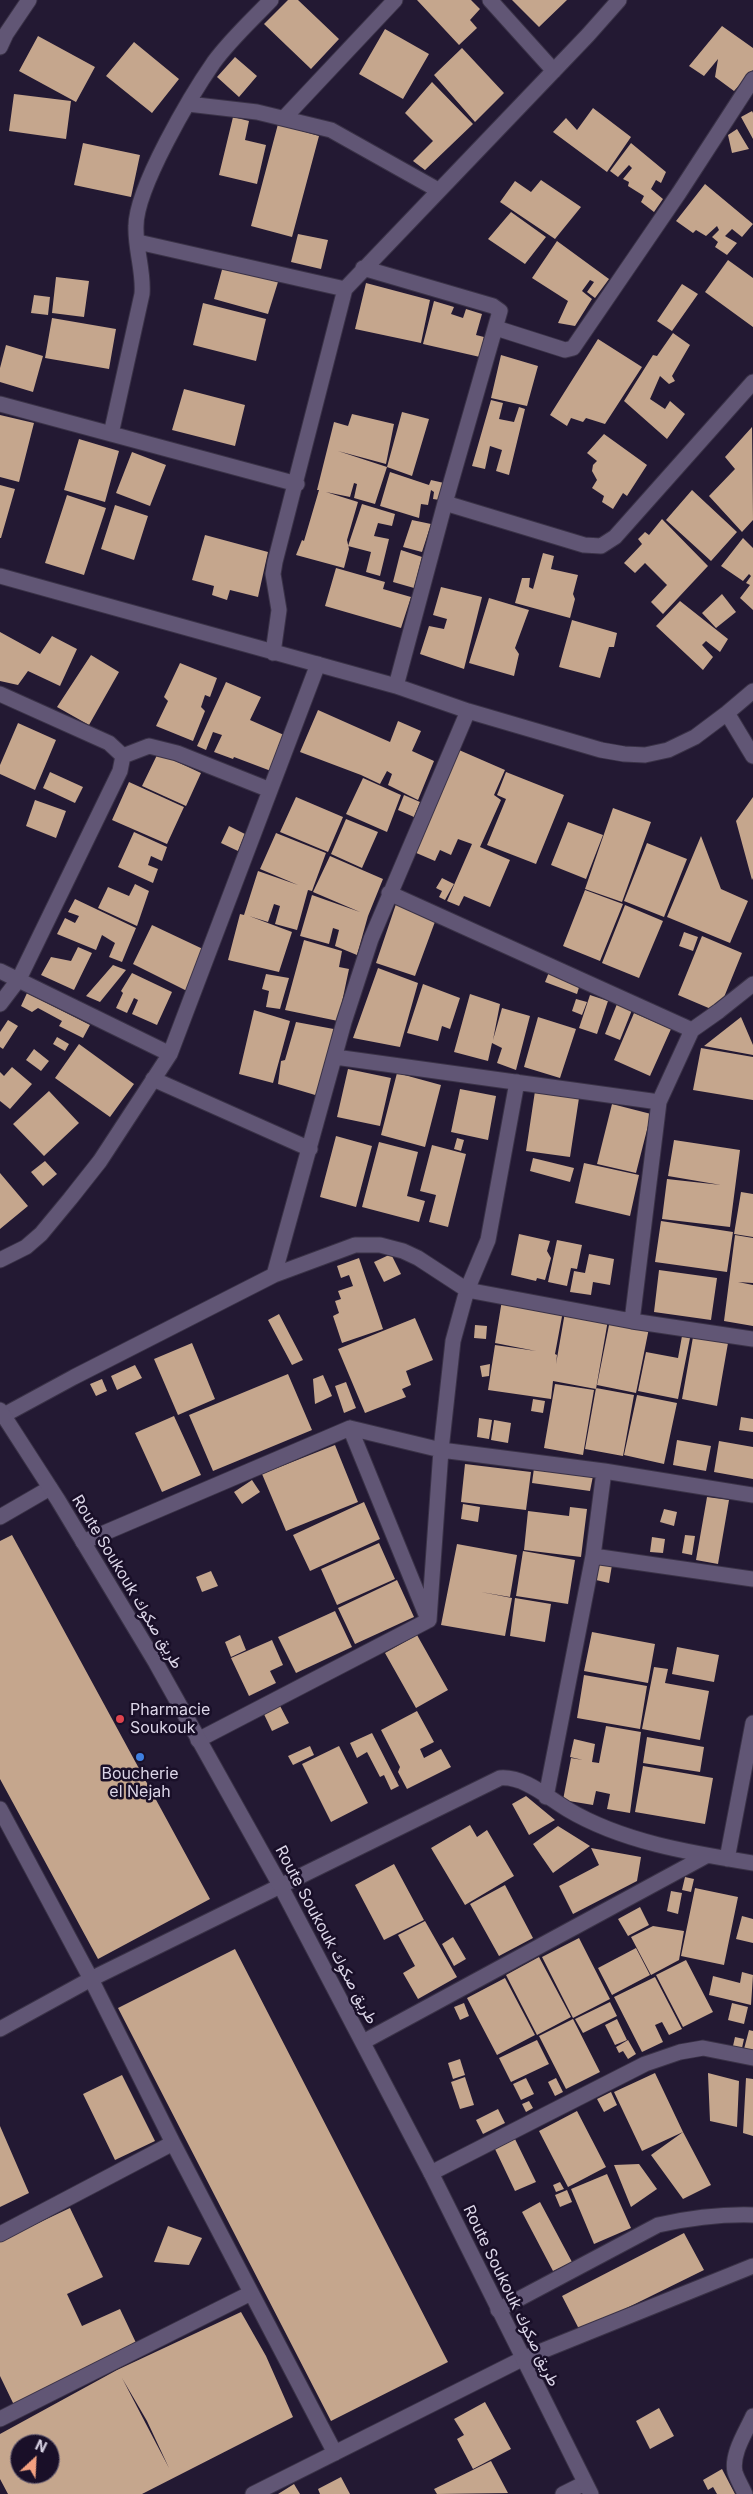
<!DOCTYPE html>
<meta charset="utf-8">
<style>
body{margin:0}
#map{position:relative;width:753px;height:2494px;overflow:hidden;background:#231933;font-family:Inter,sans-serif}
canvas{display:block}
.north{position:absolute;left:10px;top:2434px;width:50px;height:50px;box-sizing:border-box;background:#190f28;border:1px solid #675f75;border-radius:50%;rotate:25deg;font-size:14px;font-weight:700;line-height:20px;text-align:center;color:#dcd6e8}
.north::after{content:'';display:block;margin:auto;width:18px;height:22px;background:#f2a080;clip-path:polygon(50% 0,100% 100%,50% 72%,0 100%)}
</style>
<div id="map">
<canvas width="753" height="2494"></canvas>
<div class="north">N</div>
</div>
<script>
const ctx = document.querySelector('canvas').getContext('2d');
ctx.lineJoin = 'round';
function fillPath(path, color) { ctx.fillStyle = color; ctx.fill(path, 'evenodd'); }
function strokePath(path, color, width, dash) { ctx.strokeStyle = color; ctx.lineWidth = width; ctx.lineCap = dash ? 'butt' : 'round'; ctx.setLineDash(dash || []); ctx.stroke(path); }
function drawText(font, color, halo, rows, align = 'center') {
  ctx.font = font + ' Inter,Vazirmatn,sans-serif'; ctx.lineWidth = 5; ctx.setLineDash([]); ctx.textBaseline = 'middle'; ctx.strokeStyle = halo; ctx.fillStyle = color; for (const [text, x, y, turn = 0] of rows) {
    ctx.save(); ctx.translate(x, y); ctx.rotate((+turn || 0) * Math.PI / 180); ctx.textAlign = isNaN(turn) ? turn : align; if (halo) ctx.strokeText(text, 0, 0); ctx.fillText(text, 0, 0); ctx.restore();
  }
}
const building = new Path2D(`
 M288,0h10l41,39 -28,30 -47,-45z
 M417,0h54l9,9 -10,11 7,8 -18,17z
 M512,0h55l-28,27z
 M722,26l31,22v22l-19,21 -19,-14 3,-18 -14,17 -15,-10z
 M385,29l44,25 -26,45 -44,-25z
 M38,36l57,31 -19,35 -57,-31z
 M134,42l45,37 -27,34 -46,-37z
 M462,48l42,45 -29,29 -41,-47z
 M235,57l22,19 -18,21 -22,-20z
 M432,82l41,42 -48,46 -12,-9 20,-20 -28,-28z
 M14,94l57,7 -5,38 -57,-8z
 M593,108l38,29 -24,35 -54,-40 13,-14 11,12z
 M752,111l1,2v26l-12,-22z
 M233,117l16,4 -4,19 21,5 -9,39 -38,-9z
 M278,124l41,12 -27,101 -41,-11z
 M737,129l12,20 -17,4 -4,-18z
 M83,143l57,12 -9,42 -57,-12z
 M631,143l35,29 -5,11 -5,-3 -5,9 12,10 -9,13 -13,-10 3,-6 -16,-10 1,-4 -6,-3 9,-11 -3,-3 -11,12 -8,-6z
 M541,180l40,27 -26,32 -55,-37 15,-21 16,11z
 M705,184l48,40 -11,13 -10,-8 -7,7 12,7 -10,12 -12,-8 3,-5 -6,-5 7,-7 -2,-4 -11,10 -10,-6 -3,3 -17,-12z
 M511,212l35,25 -21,27 -37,-25z
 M298,234l30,6 -7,29 -30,-7z
 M557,241l52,38 -14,19 -8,-6 7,-10 -4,-2 -8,11 10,8 -17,27 -17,-3 10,-22 -36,-23z
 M728,260l25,18v49l-48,-35z
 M223,266l55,16 -10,32 -54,-15z
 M56,277l33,4 -5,36 -32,-4z
 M366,283l64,17 -9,43 -66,-14z
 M682,284l16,10 -26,37 -15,-10z
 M34,295l16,2 -2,18 -17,-2z
 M434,301l20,6 -3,7 12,4 3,-9 16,5 -6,21 8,2 -4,20 -57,-13z
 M203,303l63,16 -10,42 -63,-16z
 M52,318l64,11 -7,40 -64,-11z
 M673,333l17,12 -18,31 3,5 -6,3 -9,-8 -10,23 15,10 5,-8 15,13 -18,25 -43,-38 29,-46 4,1z
 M598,339l44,28 -37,57 -19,-6 -3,4 -12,-4 -4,8 -17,-11z
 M6,345l37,11 -10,36 -33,-10v-14z
 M501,355l37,11 -11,40 -36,-8z
 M184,389l61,16 -10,41 -63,-16z
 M491,400l12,3 -4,16 15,3 5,-15 6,2 -16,66 -13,-4 6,-21 -12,-4 -5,23 -13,-3z
 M402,412l27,7 -17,57 -25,-9z
 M352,414l42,10 -8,40 -48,-13 49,16 -12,37 -21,-6 3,-14 -3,-1 -4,14 -24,-5 32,10 -11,38 2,9 -5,19 -48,-13 6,-15 2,1 15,-51h-2l17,-68 14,4z
 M0,415l34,8 -15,59 -19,-5z
 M752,427l1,93 -11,12 -33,-36 26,-27 -10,-12z
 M604,434l43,31 -20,31 -4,-3 -10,16 -11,-7 2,-6 -12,-8 5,-8 -5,-9 1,-6 4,-4 -10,-8z
 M79,439l40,12 -14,51 -41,-12z
 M132,452l34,13 -16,41 -34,-13z
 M390,472l39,13 2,-5 13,3 -4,17 -7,-1 1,-7 -3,-2 -3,15 -7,-1 -2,14 -39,-12z
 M0,485l15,4 -14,49h-1z
 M692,490l45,42 -26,29 -45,-41z
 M67,495l39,13 -22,67 -39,-12z
 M362,504l33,10 -3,12 -14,-3 -4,13 15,3 -9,37 -14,-4 5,-20 -23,-6z
 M115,505l33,11 -14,44 -33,-11z
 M662,519l46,47 -45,48 -12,-12 16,-17 -22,-22 -10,10 -11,-10 18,-19 -4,-5 7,-7 4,3z
 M412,520l19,4 -9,28 -19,-5z
 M205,535l63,17 -10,45 -28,-7 -3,10 -15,-5 2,-9 -22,-6z
 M743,538l10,10v62l-13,-12 10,-13 -4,-2 5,-7 -2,-2 -6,7 -22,-15z
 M401,550l21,7 -8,31 -21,-6z
 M543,553l11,3 -3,13 27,6 -5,19 2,5 -5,19 -55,-15 7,-25h8l-1,9 4,2z
 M336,568l49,14 -2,7 28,8 -10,31 -76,-22z
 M441,587l41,10 -18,72 -44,-15 9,-28 15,3 3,-10 -14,-4z
 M722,594l14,18 -20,16 -14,-15z
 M489,598l40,12 -14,38 4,6 -5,22 -45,-13z
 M680,601l48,38 -8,13 -14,-11 -4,4 11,12 -10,13 -47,-44z
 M572,620l45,13 -3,14h-5l-9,31 -41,-11z
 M0,632l40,22 12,-18 25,13 -17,37 -32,-15 -10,14 -18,-4z
 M91,655l28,17 -30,53 -32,-18z
 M180,663l37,15 -7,19 -5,-2 -4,12 4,4 -12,30 -37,-15 12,-25 -4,-4z
 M226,682l35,15 -11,23 34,15 -13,36 -37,-14 -1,2 -19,-7 8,-17 -9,-3 -7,18 -9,-4z
 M318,710l72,32 8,-21 23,10 -9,20 22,10 -16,39 -30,-15 4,-11 -5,-3 -7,13 -19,-9 -61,-23z
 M18,723l38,17 -21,50 -35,-16v-9z
 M459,750l46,20 -11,25 7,5 -21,47 30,13 -20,47 -26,-11 -5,10 -12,-5 25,-57 -14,-5 -7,16 -11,-5 -5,11 -21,-9z
 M158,753l43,20 -15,33 -44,-20z
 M50,772l33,15 -8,16 -32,-15z
 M506,772l58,23 -28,69 -49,-19 19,-46 -9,-4z
 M363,778l38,17 -14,37 -41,-18z
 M129,782l55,25 -17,37 -55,-24z
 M404,795l16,7 -6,15 -16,-7z
 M296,797l47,20 -15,35 -48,-20z
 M753,797v81l-1,2 -16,-59z
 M35,800l31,11 -10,27 -30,-12z
 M613,808l38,14 -29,80 -37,-13z
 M346,819l32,13 -16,36 -31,-14z
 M568,822l35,13 -17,44 -35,-14z
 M229,826l16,8 -7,17 -17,-8z
 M134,832l33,15 -5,14 -11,-5 -3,9 10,4 -5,14 -35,-16z
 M276,833l50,20 -14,38 -4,-1 -11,40 -22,-6 5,-18 -6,-2 -6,18 -19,-6 43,16 -13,40 -51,-12 12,-46 4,1 14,-44 40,14 -38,-16z
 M701,836l20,53 27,12 -18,42 -63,-26z
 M647,843l40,16 -23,58 -40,-16z
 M330,856l53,23 -15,37 -11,39 -22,-9 4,-16 -6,-2 -4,16 -29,-8 12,-41 48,17 -47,-20z
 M442,878l12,6 -9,16 -6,-3 3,-6 -6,-3z
 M135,884l14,7 -12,35 -39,-18 10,-21 21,9z
 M585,890l38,14 -23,57 -37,-15z
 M75,899l61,29 -14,34 -13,-5 6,-14 -13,-8 -6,15 -39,-16 8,-16 10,5 4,-7 -11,-4z
 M396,904l40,15 -21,57 -39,-13z
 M625,905l38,16 -24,57 -37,-15z
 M152,925l53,25 -16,42 -56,-28z
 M684,932l14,5 -5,14 -14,-5z
 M702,936l40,17 -24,59 -40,-17z
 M304,940l38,11 -3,16 10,2 -11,52 -53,-11z
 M78,947l14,6 -18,37 -33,-15 10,-18 20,4z
 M113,965l13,5 -26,32 -14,-6z
 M378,968l40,15 -18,64 -47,-9z
 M549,972l31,12 -3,10 -32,-12z
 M132,973l40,19 -15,33 -25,-11 6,-14 -4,-2 -7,15 -11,-5 7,-15 -2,-2z
 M266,974l23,4 -9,31 -14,-2 3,-16 -7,-2z
 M423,984l37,14 -10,31 -8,-3 -4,15 -31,-8z
 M27,993l63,32 -7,13 -24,-12 3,-5 -24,-13 -6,4 -11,-6z
 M470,994l30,10 -7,36 9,-32 28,8 -14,54 -19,-7 5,-15 -10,-5 -4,18 -34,-9z
 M590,995l18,6 -11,33 -18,-6z
 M576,999l11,3 -5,13 -10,-4z
 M617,1004l15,6 -12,30 -15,-6z
 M254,1010l36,11 -17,62 -34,-9z
 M634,1013l37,16 -21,47 -36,-16z
 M538,1017l38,12 -16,49 -36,-11z
 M741,1017l12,28v10l-49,-9z
 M8,1020l10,6 -15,23 -3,-2v-15z
 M296,1022l43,8 -17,67 -44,-13 3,-23 4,-1z
 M57,1037l12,7 -4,7 -12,-7z
 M79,1044l55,40 -24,33 -55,-39z
 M701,1048l52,9v43l-60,-10z
 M34,1049l15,12 -8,10 -15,-11z
 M12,1067l20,17 -22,25 -10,-8v-29l4,4z
 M348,1069l43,9 -11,48 -43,-9z
 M397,1073l44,12 -16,62 -44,-12z
 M460,1089l36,7 -8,44 -37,-8z
 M49,1091l30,32 -35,33 -31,-32z
 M535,1091l44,7 -9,59 -44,-6z
 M612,1104l39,10 -15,59 -39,-9z
 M336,1136l36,10 -16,61 -36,-10z
 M457,1138l7,2 -3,11 -7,-2z
 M674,1140l66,10 -10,77 -68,-8 5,-40 54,6 -53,-9z
 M379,1142l39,10 -11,44 18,5 -6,21 -57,-15z
 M432,1145l34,9 -18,73 -19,-5 7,-27 -16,-4z
 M533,1158l41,10 -4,14 -40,-11z
 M45,1161l12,13 -14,12 -12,-14z
 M584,1163l55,12 -9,41 -55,-13z
 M0,1173l28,33 -28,23z
 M741,1192l12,2v43l-19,-3z
 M661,1221l72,11 -6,40 -72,-10z
 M519,1234l31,7 -3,10 4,7 -6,22 -8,-2 -1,3 -25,-6z
 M735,1235l18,3v45l-15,-1 15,3v41l-29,-5z
 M557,1240l25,5 -5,24 -6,-1 -4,18 -19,-4z
 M391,1254l10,20 -17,8 -10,-20z
 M589,1254l25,5 -4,26 -17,-3 -2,13 -21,-3 4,-21 11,2z
 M359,1258l24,71 -41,14 -9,-27 6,-3 -4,-12 6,-2 -3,-8 15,-5 -4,-11 -8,3 -4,-12z
 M659,1270l58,8 -6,42 -57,-8z
 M502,1300l61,11 -8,43 2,1 -1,9 9,-52 43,8 -12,69 -43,-8 -2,18 -63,-9 7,-45 41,6 -41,-8z
 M279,1314l24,46 -11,5 -24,-45z
 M415,1318l18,42 -27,11 5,14 -9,4 4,8 -41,16 -27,-64z
 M610,1320l39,8 -13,65 -39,-8z
 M475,1325l12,1 -1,13 -12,-1z
 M682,1336l8,2 -12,61 -40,-8 8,-39 32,6z
 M693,1337l35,6 -11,63 -35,-7z
 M192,1343l23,56 -37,16 -24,-56z
 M490,1364l-1,12 -7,1 -2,-11z
 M135,1365l7,13 -25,12 -6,-14z
 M288,1374l24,56 -99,41 -24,-56z
 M323,1375l9,21 -17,8 -2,-25z
 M102,1379l5,12 -11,5 -6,-12z
 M346,1382l10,26 -12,5 -9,-27z
 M555,1384l39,6 -11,65 -39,-7z
 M596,1388l38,7 -11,61 -38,-7z
 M637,1395l40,8 -13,61 -40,-9z
 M533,1399l12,2 -2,12 -12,-2z
 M174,1416l27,59 -39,17 -27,-59z
 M741,1417l12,2v13l-14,-2z
 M479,1418l13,2 -3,19 -12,-2z
 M494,1420l17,3 -3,20 -17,-3z
 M677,1440l34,6 -5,25 -33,-6z
 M719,1441l34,6v32l-39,-7z
 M335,1445l23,57 -72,29 -24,-57z
 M465,1464l66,8 -5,38 -65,-8z
 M534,1468l59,8 -3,15 -58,-8z
 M252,1480l8,12 -18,12 -8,-12z
 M707,1497l22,3 -11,64 -22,-4z
 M364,1502l16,37 -70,32 -17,-36z
 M463,1504l17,3 -2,15 -17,-3z
 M570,1507l17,2 -6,48 -57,-7 4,-39 41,5z
 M664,1509l13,3 -3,14 -14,-4z
 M12,1535l198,364 -112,60 -98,-180v-238z
 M685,1535l10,1 -3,19 -10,-2z
 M652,1537l13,2 -2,14 -13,-1z
 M379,1543l16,36 -58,26 -16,-36z
 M457,1544l60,11 -7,42 -29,-5 31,6 -7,38 -64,-11z
 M523,1551l52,9 -7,44 -52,-8z
 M599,1562l13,3 -3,18 -13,-3z
 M211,1571l7,15 -16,6 -6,-15z
 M397,1580l17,37 -59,27 -17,-36z
 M515,1598l36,6 -6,38 -35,-6z
 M335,1611l17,36 -56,26 -18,-36z
 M592,1632l63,12 -7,39 -64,-12z
 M240,1635l6,15 -15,7 -6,-15z
 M417,1635l31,55 -32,18 -31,-55z
 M272,1640l11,25 -13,6 6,12 -27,13 -18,-38z
 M677,1647l42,8 -5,27 -42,-8z
 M654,1667l14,2 -3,14 44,8 -9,49 -58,-11z
 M584,1675l63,11 -7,43 -63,-11z
 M278,1702l11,21 -17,8 -10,-21z
 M417,1711l17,31 -14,7 4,9 17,-9 10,18 -44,22 -9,-17 2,-5 -19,-37z
 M606,1726l35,6 -11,81 -23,-4 3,-15 -14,-3 -3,14 -30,-5 8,-42 12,2 -13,-3 4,-18 21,5 -3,18 7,1z
 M372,1733l27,53 -8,4 -7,-15 -4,2 -13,-25 -10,6 -7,-15z
 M647,1737l57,10 -4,25 -57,-9z
 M310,1746l4,9 -21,10 -5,-9z
 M339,1746l29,57 -37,19 -29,-58z
 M643,1766l70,12 -8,46 -70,-12z
 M526,1796l29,24 -26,15 -17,-31z
 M470,1825l7,12 10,-7 27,46 -49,29 -34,-57z
 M558,1826l32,20 -37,27 -20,-29z
 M591,1848l50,9 -4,24 -64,33 -14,-28 40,-21z
 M394,1864l30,56 -40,20 -29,-55z
 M685,1877l9,2 -3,13 -9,-2z
 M505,1885l28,53 -34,18 -29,-52z
 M695,1888l43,9 -14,68 -43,-9z
 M671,1891l11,2 -4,21 -11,-3z
 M640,1907l9,18 -21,11 -10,-17z
 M742,1916l11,3v24l-17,-4z
 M425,1921l32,56 -39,22 -15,-26 12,-7 -17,-31z
 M653,1926l31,5 -5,29 -28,15 -20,-38z
 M453,1937l13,22 -12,7 -12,-22z
 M579,1938l31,61 -37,19 -31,-61z
 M636,1948l14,27 -38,20 -14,-27z
 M235,1949l213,413 -117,59 -213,-413z
 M539,1957l32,60 -34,18 -31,-60z
 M686,1960l27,52 -30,15 -27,-52z
 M742,1972l11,3 -2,30 -42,-10 4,-19 27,7z
 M655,1977l27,52 -13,6 -7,-13 -7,3 8,17 -21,10 -28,-55z
 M505,1978l30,57 -38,20 -30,-57z
 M610,2002l7,14 -34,17 -8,-14z
 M464,2003l5,13 -9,4 -6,-13z
 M732,2003l16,4 -4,17 -16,-4z
 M573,2019l27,53 -34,17 -27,-53z
 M617,2019l10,21 -12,5 -10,-20z
 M749,2030l4,1v20l-9,-2z
 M735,2037l9,2 -2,9 -9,-2z
 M537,2040l12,24 -38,18 -12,-24z
 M628,2040l8,14 -8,5 -5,-8 -4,2 -3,-6z
 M460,2059l5,16 -12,4 -5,-16z
 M655,2073l28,59 -41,19 -28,-59z
 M708,2073l31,8 -2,46 -27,-6z
 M122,2075l33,66 -40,19 -32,-66z
 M465,2077l9,28 -14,4 -9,-27z
 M526,2078l8,16 -13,6 -8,-16z
 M556,2078l7,14 -8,4 -7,-14z
 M746,2078l7,1v57l-10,-3z
 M611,2092l6,13 -13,7 -7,-13z
 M529,2101l4,7 -7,4 -4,-8z
 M498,2109l7,14 -22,11 -7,-14z
 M577,2111l29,56 -38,20 -29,-56z
 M0,2126l29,67 -29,14z
 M683,2132l28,53 -28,14 -32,-44z
 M515,2139l21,43 -21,9 -20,-42z
 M639,2164l18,25 -26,18 -17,-42z
 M607,2174l24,54 -37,16 -23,-55z
 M560,2182l4,7 -8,3 -3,-7z
 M567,2190l5,12 -12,5 -5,-12z
 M540,2202l32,60 -19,9 -31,-59z
 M70,2208l33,69 -36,17 15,32 38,-17 18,38 -124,58 -14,-29v-135z
 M168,2226l34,12 -13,27 -35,-3z
 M684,2233l20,37 -124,61 -18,-35z
 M241,2312l25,44 27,61 -151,77h-134l-8,-15v-45l117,-64zM122,2378l25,43 22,47zM20,2444h30v30h-30z
 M485,2402l26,47 -38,20 -16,-30 7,-4 -10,-16z
 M659,2408l15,28 -24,13 -14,-28z
 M491,2461l17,32 -71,1 -3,-5z
 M722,2469l13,25h-18l-4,-7 -5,3 -5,-10z
 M341,2477l9,17h-30l-2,-5z
 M294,2484l6,10h-22z`);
const street = new Path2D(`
 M490,0l64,71
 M0,47l6,-13 23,-34
 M188,104l69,8 74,18 107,60
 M285,117l110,-117
 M138,242l207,47
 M363,268l130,38 7,5 -55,192 -49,183
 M496,328l69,22 8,-2 106,-155 74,-114
 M0,404l297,80
 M111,434l31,-140c2,-23 -7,-45 -6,-68 0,-38 55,-131 78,-164 17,-23 38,-42 57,-62
 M445,503l139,42 17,1 14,-9 138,-155
 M0,576l396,110 72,25 133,39 23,4 21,1 23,-5 27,-13 32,-24 26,-22
 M273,653l6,-43 -6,-36 2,-12 70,-273 243,-254 31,-35
 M0,694l109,49 14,13
 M727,713l26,43
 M123,756l26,-10 28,7 93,37
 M389,893l303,137
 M0,971l170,83
 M0,1004l19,-25 101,-208 3,-15
 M335,1057l324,45
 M153,1079l157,70
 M0,1260l26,-13 15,-13 29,-35 30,-38 70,-107 148,-390
 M274,1275l70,-253 27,-83 97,-228
 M632,1321l27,-219 33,-72 27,-19 34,-27
 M4,1415l70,-38 200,-102 81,-30h25l23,6 15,7 49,32 165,31 121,18
 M350,1428l77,189
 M0,1517l50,-29
 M83,1542l267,-114 91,22 163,21 149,24
 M593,1556l160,23
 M429,1620l12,-170 12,-109 14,-51 21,-50 29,-158
 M198,1740l231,-120
 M546,1797l47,-241 11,-85
 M0,1809l91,170 82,164 162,310
 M727,1859l26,-136
 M0,2029l91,-50 409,-201c24,-2 47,19 67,31 55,33 124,44 186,54
 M363,2042l343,-186
 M431,2173l214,-109 35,-12 23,-4 50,10
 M0,2234l173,-91
 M498,2310l160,-85c32,-7 62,-11 95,-10
 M0,2419l251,-126
 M253,2494l269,-135 231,-93
 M563,2494l22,-11
 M745,2494c-3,-7 -8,-15 -10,-22 -4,-18 11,-40 18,-56`);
const secondary = new Path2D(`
 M0,1410l58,90 98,163 124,222 151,288 160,321`);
const markers = [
 [120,1719,5,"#e0444e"],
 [140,1757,5,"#3f7fe0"]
];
const streetNames = [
 ["Route Soukouk طريق صكوك",127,1582,59],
 ["Route Soukouk طريق صكوك",326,1935,62],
 ["Route Soukouk طريق صكوك",511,2296,64]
];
const poiNames = [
 ["Pharmacie",130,1710],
 ["Soukouk",130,1728],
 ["Boucherie",140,1774,"center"],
 ["el Nejah",140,1792,"center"]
];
fillPath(building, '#c5a68d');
strokePath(street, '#3a3247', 17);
strokePath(secondary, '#3a3247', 17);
strokePath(street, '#615675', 15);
strokePath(secondary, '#615675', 15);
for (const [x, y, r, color] of markers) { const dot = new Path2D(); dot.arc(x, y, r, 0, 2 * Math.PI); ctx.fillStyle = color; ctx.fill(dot); strokePath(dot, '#190f28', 2); }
drawText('16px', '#dcd6e8', '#190f28', streetNames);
drawText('16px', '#dcd6e8', '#190f28', poiNames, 'left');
</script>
